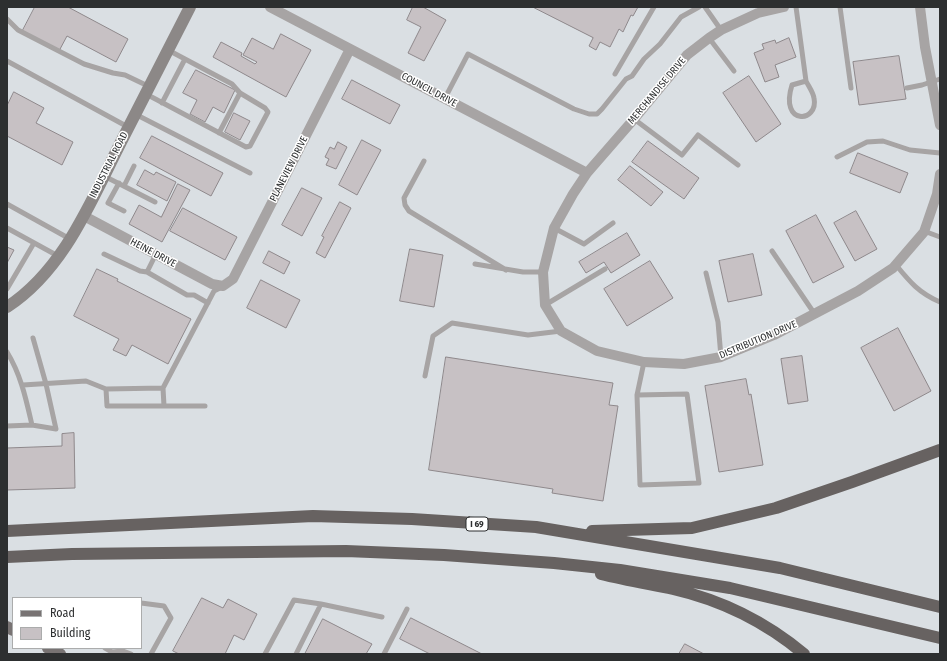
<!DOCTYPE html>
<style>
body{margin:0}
#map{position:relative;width:947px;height:661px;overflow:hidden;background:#dadfe3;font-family:"Fira Sans Condensed",sans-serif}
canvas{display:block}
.frame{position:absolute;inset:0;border:8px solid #2d2f30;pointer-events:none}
.legend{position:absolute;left:12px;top:597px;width:130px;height:52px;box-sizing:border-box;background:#fff;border:1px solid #abacac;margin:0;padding:5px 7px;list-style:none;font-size:12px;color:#2d2f30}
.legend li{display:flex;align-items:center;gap:8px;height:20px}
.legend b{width:20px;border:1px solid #abacac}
</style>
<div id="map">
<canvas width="947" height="661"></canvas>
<div class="frame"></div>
<ul class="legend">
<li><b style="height:5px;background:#787373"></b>Road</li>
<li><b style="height:11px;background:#c7c1c4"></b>Building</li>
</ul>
</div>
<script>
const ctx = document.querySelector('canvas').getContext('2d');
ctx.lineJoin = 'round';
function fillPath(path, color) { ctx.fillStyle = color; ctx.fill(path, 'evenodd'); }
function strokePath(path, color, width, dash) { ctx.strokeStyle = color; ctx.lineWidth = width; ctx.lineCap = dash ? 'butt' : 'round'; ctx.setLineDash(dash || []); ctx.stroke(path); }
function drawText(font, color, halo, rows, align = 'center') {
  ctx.font = font + ' "Fira Sans Condensed",sans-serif'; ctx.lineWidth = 3; ctx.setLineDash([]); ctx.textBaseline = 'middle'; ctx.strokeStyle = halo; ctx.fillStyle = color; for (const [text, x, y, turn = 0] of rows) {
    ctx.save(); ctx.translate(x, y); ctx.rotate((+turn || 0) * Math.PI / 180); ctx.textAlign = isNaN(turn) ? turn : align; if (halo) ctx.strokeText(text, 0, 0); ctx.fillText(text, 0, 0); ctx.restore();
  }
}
const building = new Path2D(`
 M35,7h33l60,32 -12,23 -49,-26 -8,15 -37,-19z
 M413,7h10l23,13 -22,41 -16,-8 13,-26 -14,-7z
 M533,7h105l-5,9 -2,-1 -8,17 -4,-3 -9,18 -10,-5 -4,8 -7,-4 4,-8z
 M281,34l30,16 -25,47 -73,-40 8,-15 21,11 -1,3 14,8 2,-2 -14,-7 9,-17 21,11z
 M789,38l7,19 -21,8 4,12 -14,5 -11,-29 10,-4 -2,-5 13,-4 1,3z
 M899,56l7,43 -47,6 -6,-43z
 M196,70l39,20 -11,23 -11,-6 -8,15 -15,-8 7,-14 -14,-7z
 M749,76l32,48 -25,18 -33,-49z
 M352,80l48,25 -10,19 -48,-25z
 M14,92l30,16 -8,15 37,19 -11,23 -55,-29v-30z
 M234,113l16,8 -10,19 -15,-8z
 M152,136l71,37 -12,23 -71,-38z
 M362,140l19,10 -24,45 -18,-10z
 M648,141l51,37 -15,21 -52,-37z
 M338,142l9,5 -11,22 -10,-4 3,-6 -4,-2 5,-10 4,2z
 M858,153l50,20 -8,20 -50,-20z
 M630,166l33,26 -12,14 -33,-26z
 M145,170l9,5 2,-3 20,10 -9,19 -30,-16z
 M178,184l12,6 -28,52 -33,-18 10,-19 22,12z
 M302,188l20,10 -20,38 -20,-11z
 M340,202l11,6 -26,50 -9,-5 8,-16 -2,-1z
 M183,208l54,29 -12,23 -55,-29z
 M856,211l21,38 -22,12 -21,-38z
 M816,215l28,52 -31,16 -27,-52z
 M627,233l13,22 -29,18 -7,-11 -18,11 -7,-11z
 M7,247l7,3 -7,13z
 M410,249l33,6 -9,52 -34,-6z
 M269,251l21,11 -6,12 -21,-11z
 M753,254l9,41 -34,7 -9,-41z
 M650,261l23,37 -46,28 -23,-37z
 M97,269l21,10 -1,2 74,38 -23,45 -36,-19 -6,11 -13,-6 6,-11 -45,-23z
 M261,280l39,20 -14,28 -39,-20z
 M898,328l33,63 -37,20 -33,-63z
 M802,356l6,45 -20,3 -7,-45z
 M446,357l167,26 -4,22 9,1 -15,95 -51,-8 1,-4 -124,-19z
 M746,379l3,16 2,-1 12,71 -44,7 -14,-86z
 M74,433l1,55 -68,2v-42l55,-2v-12z
 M202,598l21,10 5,-9 29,15 -13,26 -10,-5 -9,19h-46l-6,-3z
 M411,618l71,36h-52l-30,-15z
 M323,619l49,25 -6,10h-61z
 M685,644l19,10h-25z`);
const lane = new Path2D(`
 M705,7l16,23
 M796,7l10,74 -14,4c-13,41 27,38 22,13 -1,-6 -5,-11 -8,-17
 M840,7l11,81
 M7,19l11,11 66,34 29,9 12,2 23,11
 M709,38l25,33
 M7,61l121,66
 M615,74l39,-67
 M907,88l15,-3 18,-6
 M146,94l100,53 4,-1 18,-34 -3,-4 -25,-15 -8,-9 -64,-34
 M445,98l23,-44 106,55 15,5h8l5,-5 24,-30 6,-3 12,-17 16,-15 21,-27 18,-10
 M162,103l23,-44
 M135,114l115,59
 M634,119l48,36 16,-20 40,30
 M219,133l21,-40
 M837,157l30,-15 16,-1 27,9 30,3
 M424,161l-20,37 1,7 4,6 97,59
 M104,176l51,26
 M119,183l-11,20 16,8
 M124,186l10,-20
 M7,204l63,35
 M7,228l51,28
 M554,228l30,16 29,-21
 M924,231l16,6
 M772,251l42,62
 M104,254l36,17 7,1 9,-18
 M475,264l48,8h20
 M896,265c14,17 23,28 44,37
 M147,272l40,23h7l14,8
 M706,273l12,49 3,35
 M7,289l27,-46
 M545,305l60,-36
 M7,352c14,23 19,47 25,73l-25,1
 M425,376l8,-40 19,-13 76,12 33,-4
 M23,385l63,-4 20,8 1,17h98
 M163,388l51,-97 8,-4
 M106,389l57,-1 1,18
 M637,395l50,-1 12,89 -59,2 -3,-90 7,-33
 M32,425l24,4 -10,-45 -13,-46
 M141,603l23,3 7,12 -20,36
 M105,648l7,4
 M111,654l1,-2 11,-1 8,3
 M265,654l29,-54 27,4
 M296,654l25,-50 61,13
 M384,654l23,-45`);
const street = new Path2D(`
 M270,7l317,166
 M784,7l-26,6 -37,17 -12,8 -22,17 -53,64 -47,54 -14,21 -19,34 -11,44 2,33 16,26 36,20 47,11 40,2 37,-7 53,-22 84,-44 35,-23 31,-36 13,-38 3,-20
 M920,7l5,40 15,78
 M84,216l128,68 11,2 10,-7 117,-230`);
const secondary = new Path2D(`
 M7,307c57,-37 84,-106 114,-165 23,-45 46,-90 69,-135`);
const primary = new Path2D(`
 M7,627l6,3
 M48,648l12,6`);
const highway = new Path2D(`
 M7,531l306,-15 99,3 124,8 244,41 160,39
 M592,531l100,-3 84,-20 76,-26 88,-32
 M7,557l65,-3 274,-3 98,4 110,8 66,7 110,18 210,50
 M601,574c24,6 48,10 72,15 48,11 94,34 131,65`);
const shields = [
 [477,524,22]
];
const shieldNames = [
 ["I 69",477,524]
];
const streetNames = [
 ["COUNCIL DRIVE",429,90,28],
 ["MERCHANDISE DRIVE",657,91,-50],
 ["INDUSTRIAL ROAD",109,165,-63],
 ["PLANEVIEW DRIVE",289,169,-63],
 ["HEINE DRIVE",153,253,28],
 ["DISTRIBUTION DRIVE",758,340,-23]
];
fillPath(building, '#c7c1c4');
strokePath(building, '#8e888b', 1);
strokePath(lane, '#a7a4a4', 5);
strokePath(street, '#a7a4a4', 10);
strokePath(secondary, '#8c8887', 12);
strokePath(primary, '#787373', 12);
strokePath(highway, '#676261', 12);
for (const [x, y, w] of shields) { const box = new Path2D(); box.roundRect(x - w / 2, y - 7, w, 14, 3); ctx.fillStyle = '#fff'; ctx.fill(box); strokePath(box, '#2d2f30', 1); }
drawText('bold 9px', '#2d2f30', null, shieldNames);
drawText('10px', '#2d2f30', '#fff', streetNames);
</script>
